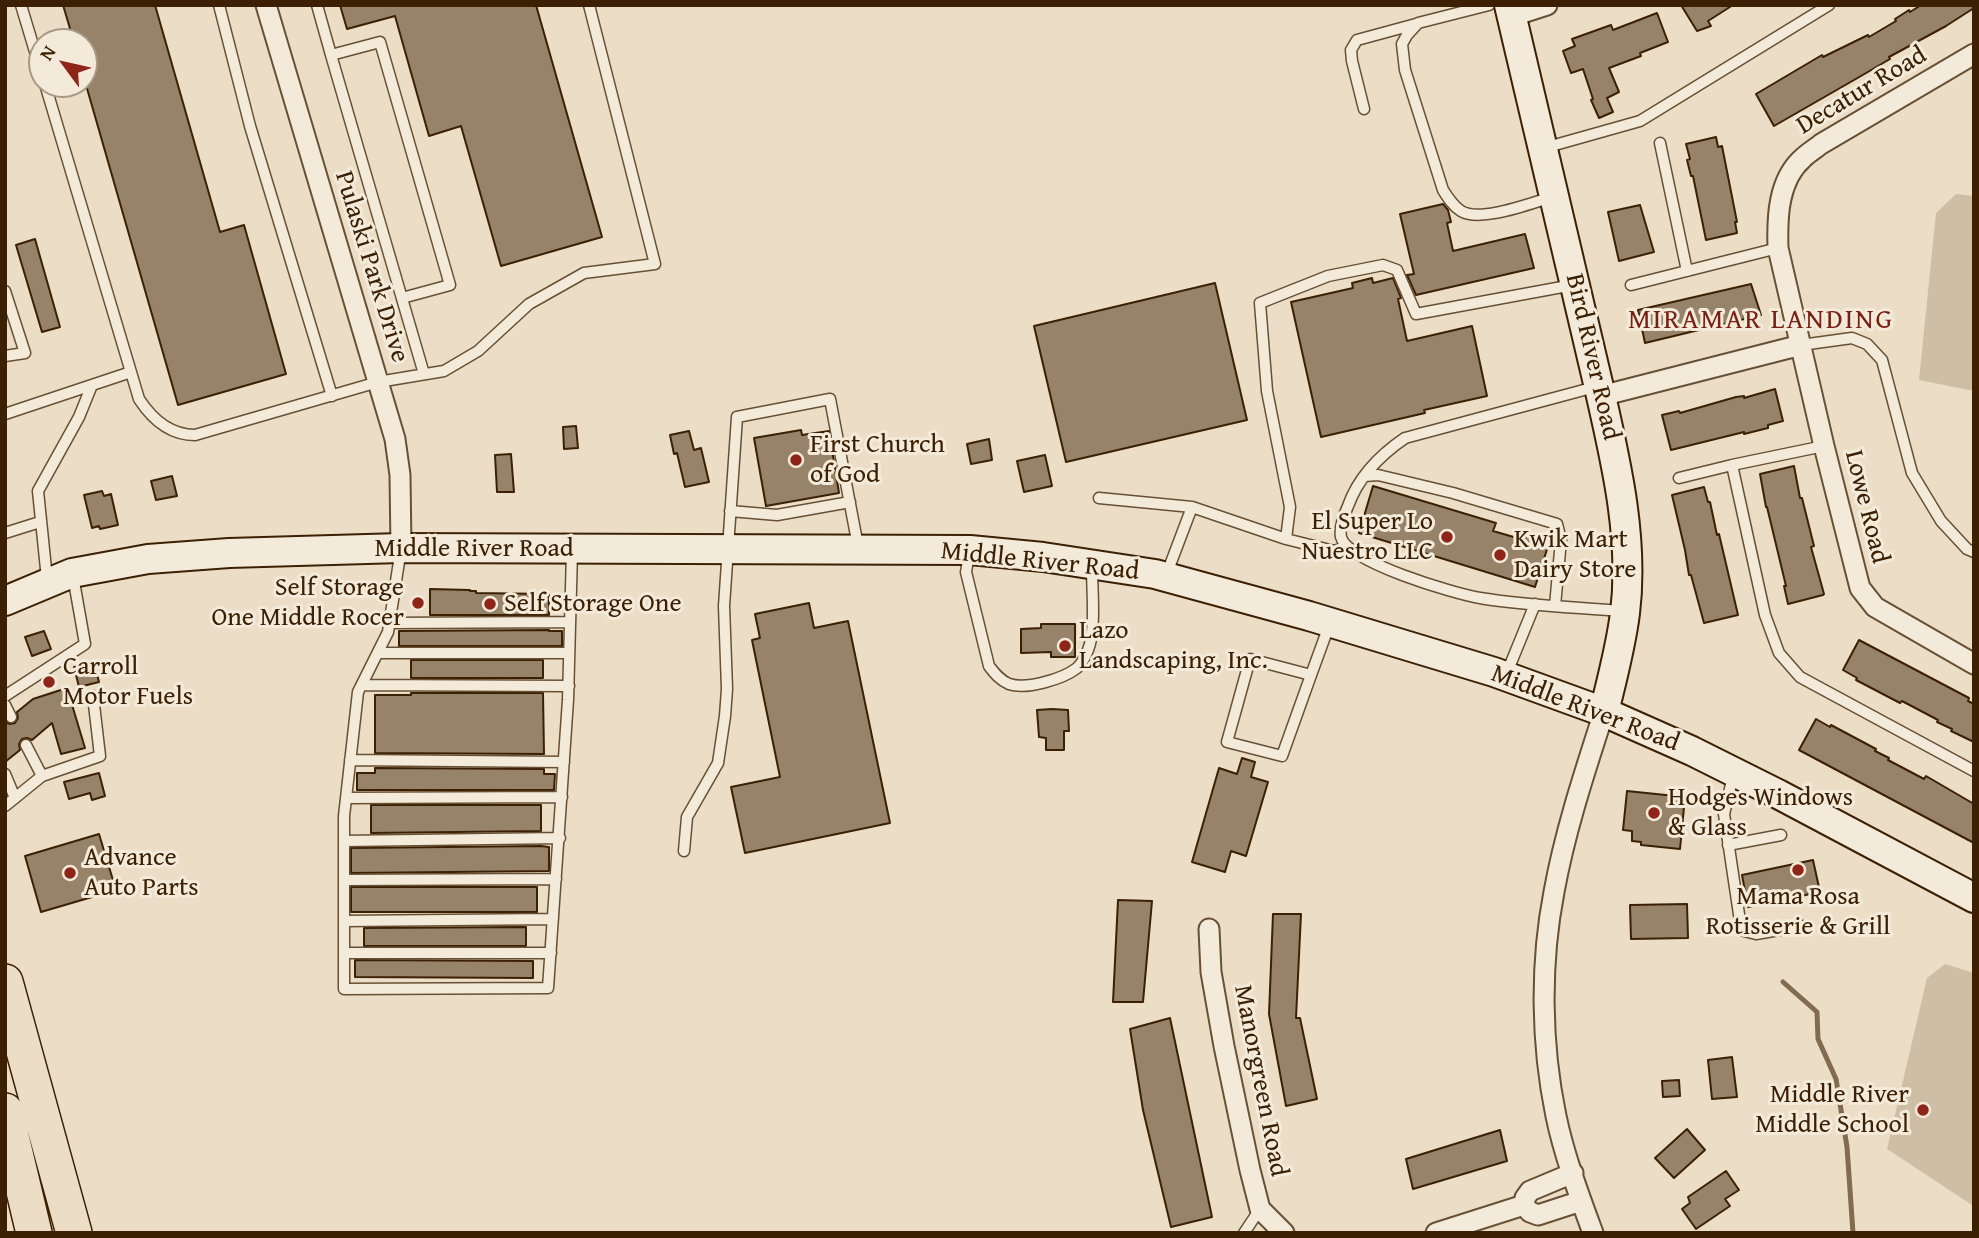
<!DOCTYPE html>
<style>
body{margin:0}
#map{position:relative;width:1979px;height:1238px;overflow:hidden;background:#ecdec6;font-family:"Gentium Book Plus",serif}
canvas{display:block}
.frame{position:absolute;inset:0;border:7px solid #3b2004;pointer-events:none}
.north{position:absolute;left:28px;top:28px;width:70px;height:70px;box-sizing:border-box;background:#f3eada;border:2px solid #a99984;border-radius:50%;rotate:303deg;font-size:19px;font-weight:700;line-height:28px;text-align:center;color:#3b2004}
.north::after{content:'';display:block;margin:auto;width:24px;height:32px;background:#8f2418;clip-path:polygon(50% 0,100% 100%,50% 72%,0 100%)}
</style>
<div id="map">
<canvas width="1979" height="1238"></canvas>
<div class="frame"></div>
<div class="north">N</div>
</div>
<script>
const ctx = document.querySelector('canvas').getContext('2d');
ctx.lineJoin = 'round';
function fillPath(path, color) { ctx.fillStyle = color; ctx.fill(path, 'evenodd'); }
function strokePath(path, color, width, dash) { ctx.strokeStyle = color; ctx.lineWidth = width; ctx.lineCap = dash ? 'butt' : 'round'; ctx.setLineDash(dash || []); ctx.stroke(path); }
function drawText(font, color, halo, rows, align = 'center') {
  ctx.font = font + ' "Gentium Book Plus",serif'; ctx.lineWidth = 6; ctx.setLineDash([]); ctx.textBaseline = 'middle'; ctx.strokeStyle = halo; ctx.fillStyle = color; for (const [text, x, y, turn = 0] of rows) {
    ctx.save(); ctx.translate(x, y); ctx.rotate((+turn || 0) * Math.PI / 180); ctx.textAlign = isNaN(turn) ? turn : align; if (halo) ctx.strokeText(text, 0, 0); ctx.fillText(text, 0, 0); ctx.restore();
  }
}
const green = new Path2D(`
 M1956,194l18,2v195l-55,-11 17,-167z
 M1945,964l29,9v230l-2,2 -85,-56 40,-171z`);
const stream = new Path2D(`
 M1783,982l34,30 1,27 18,40 11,68 6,86`);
const building = new Path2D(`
 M63,5h92l65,227 24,-7 42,149 -108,31 -94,-327v-36h-10z
 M340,5h196l66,232 -101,29 -40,-140 -32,10 -34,-120 -48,13z
 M1681,5h52l-25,16 3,5 -14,5z
 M1921,5h53v3l-28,18 -57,31 1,2 -29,17 -87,50 -18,-32 66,-39 1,2 45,-22 1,2 27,-16 -1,-2 14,-9 1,2z
 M1657,13l11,29 -28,11 1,3 -32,12 10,24 -12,6 6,14 -14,6 -8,-18 2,-1 -10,-30 -12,4 -8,-22 12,-5 -3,-7 39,-14 2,5z
 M1716,137l2,10 4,-1 15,76h-2l2,11 -31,7 -13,-64h-2l-4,-16 3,-1 -4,-15z
 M1443,204l5,6 3,12 -4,1 6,28 72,-17 9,34 -118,27 -9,-20 7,-1 -14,-60z
 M1640,205l14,47 -35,9 -11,-49z
 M35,239l25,88 -18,5 -26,-87z
 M1372,278l1,5 20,-5 8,20 -3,1 9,42 65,-15 15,70 -63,14 1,3 -104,24 -30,-135 62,-14 -1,-5z
 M1215,283l32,137 -181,42 -32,-136z
 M1751,284l10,31 -116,28 -7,-33z
 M1775,389l8,32 -15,4v3l-24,6v-2l-73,18 -9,-35 17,-4 1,2 56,-16 8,-1v2z
 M576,426l2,22 -14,1 -1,-22z
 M801,430l1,5 27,-4 10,62 -73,13 -12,-68z
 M689,431l5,19 7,-2 8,34 -24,5 -8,-34 -3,1 -4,-19z
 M989,439l3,21 -21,4 -4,-20z
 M511,454l3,38h-17l-2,-37z
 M1045,455l7,31 -28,6 -7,-31z
 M1794,466l6,32h2l12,48 -3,1 13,47 -1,1 -35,9 -4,-18h2l-19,-79h-1l-6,-33z
 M172,476l5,20 -21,4 -5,-19z
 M1373,486l123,37 -3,8 31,9 2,-8 24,8 -15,47 -176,-54z
 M1704,487l4,15h2l7,33 2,-1 19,81 -34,8 -13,-48h-2l-4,-25 -13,-55z
 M102,491l2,5 7,-2 7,31 -18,4 -1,-3 -7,2 -8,-33z
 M430,589l40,1v1h6v2l73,1v21h-119z
 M809,603l5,25 34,-7 42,202 -145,30 -14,-66 49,-10 -28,-137 8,-2 -5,-24z
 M1041,624h34v33h-24v-5l-30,1v-24l20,-1z
 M549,630v1h13v15h-163v-15z
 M44,631l7,18 -19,7 -7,-19z
 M1859,640l110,58 -1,3 6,3v38l-23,-11 1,-2 -15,-7 1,-2 -36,-19 -2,2 -44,-23 1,-2 -14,-8z
 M411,660h132v18h-132z
 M94,662l5,20 -20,5 -5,-20z
 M67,688l18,60 -24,6 -9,-31 -20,17 -5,-2 -5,1 -3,5 1,6 -15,12v-40l5,2 5,-1 3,-5 -1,-6 16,-13z
 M411,693h132l1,61 -169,-1v-58h36z
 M1052,709l16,1 1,21h-5v19h-18v-12l-7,-1 -2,-27z
 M1816,719l14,8 1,-2 45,24 -1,2 14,7 -1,2 36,19 2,-3 48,28v39l-175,-93z
 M1242,758l13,4 -4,15 17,5 -22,74 -15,-5 -6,21 -33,-10 27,-94 18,6z
 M375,768l169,1v5h11l-1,16h-197v-17h18z
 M99,773l6,23 -13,4 -2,-7 -21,6 -5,-17z
 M1627,791l58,6 -5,52 -39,-4v-3l-9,-1v-10l-9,-1z
 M371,805h170v26l-170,2z
 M99,834l17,56 -75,22 -16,-56z
 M541,846l8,1v24l-198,2v-25z
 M1813,860l7,32 -72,15 -6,-32z
 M351,887h186v25h-186z
 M1118,900l34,1 -9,101h-30z
 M1687,904l1,34 -57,1 -1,-34z
 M1273,914h28l-5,104h4l17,81 -31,7 -17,-92z
 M526,927v19h-162v-18z
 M355,960l178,1v17l-178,-1z
 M1170,1018l42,199 -41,10 -28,-117 -13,-81z
 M1732,1057l5,40 -25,2 -4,-39z
 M1679,1080l1,16 -17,1 -1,-16z
 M1687,1129l18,21 -31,28 -19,-20z
 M1500,1130l7,31 -94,28 -7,-30z
 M1726,1171l13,19 -14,9 5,7 -34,23 -14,-20 8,-6 -2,-6z`);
const lane = new Path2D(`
 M21,5l21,70
 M219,5l31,121 82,270
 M317,5l14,50
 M1489,5l-71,18 -11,12 -5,9 3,26 38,120c5,8 10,16 18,21 19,12 70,-8 91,-14
 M45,84l94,315c13,20 31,36 56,36l183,-53 66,-11 34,-20 51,-47 55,-31 71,-9 -66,-259
 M1364,109l-12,-48 -1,-11 6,-10 59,-16
 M1660,143l27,128
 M1544,148l96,-27 189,-116
 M1631,285l147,-37
 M5,291l20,62 -20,3
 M402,298l48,-13 -70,-243 -49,13 93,319
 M1801,345l51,-7 15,6 15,16 30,113 29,48 26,28 7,3
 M1595,387l-190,51c-25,17 -47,40 -57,68 -4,9 -9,21 -7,31 6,25 114,57 139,61 47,8 95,9 143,13
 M5,414l126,-42
 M1732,465l33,150 14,38 21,24 174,94
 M1365,476l13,-1 75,18 104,31 4,16 -6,66
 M1679,478l53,-13 92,-19
 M1099,498l93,9
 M730,511l47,4 73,-13
 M5,533l35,-11
 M1286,539l4,-32 -23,-116 -7,-88 68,-27 55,-11 14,5 19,44 157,-29
 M401,549l-13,83 -30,60 -14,124v173l204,-1 20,-288 4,-149
 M969,554l-3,18 23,94c6,8 11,14 20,18 17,6 54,-5 68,-16 4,-4 9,-12 11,-18 8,-19 4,-60 4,-82
 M1167,573l25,-66 94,32 48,12 13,-4
 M47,579l-9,-88 41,-74 13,-32
 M390,623l180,-1
 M378,653h191
 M1311,675l-29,81 -55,-14 23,-83 61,16 19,-52
 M1506,675l29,-71
 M362,685l207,1
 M5,696l80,-52 -12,-68
 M5,705l6,12
 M26,745l16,31
 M350,760l214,2
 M5,774l10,24
 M1733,776l-9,38 16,107 4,10 12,3 46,-8
 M346,798l216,-1
 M5,806l37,-30 58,-20 -7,-60
 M344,841l216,-3
 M1728,845l53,-10
 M684,851l3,-34 31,-54 7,-47 2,-27 -3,-83 13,-189 93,-18 28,147
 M344,880l212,-1
 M344,921l209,-2
 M344,953h207
 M1244,1233l16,-24`);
const street = new Path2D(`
 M266,5l129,434 5,36 1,73
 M1513,16l34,-11
 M1974,54l-153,90c-6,5 -13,9 -18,14 -25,22 -26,59 -25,90l46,198 36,142 15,19 99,57
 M1601,396l200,-51
 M1209,929l2,43 13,74 26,124 10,39 24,24
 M1524,1205l6,7 8,3 43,-14
 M1524,1205l1,-7 5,-7 43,-18
 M1436,1233l88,-28
 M1593,1233c-14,-38 -29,-78 -37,-117 -15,-72 -16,-152 -2,-224 11,-61 31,-121 50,-180`);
const secondary = new Path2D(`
 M1509,5l92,391c16,70 33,145 24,217 -4,33 -13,66 -21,99
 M5,601l67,-28 76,-14 81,-6 172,-5 569,2 73,7 112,17 154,42 185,56 110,40 88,39 86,43 196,104`);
const highway = new Path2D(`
 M5,982l69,251
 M5,1111l29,122`);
const markers = [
 [796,460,7,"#8f2418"],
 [1447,537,7,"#8f2418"],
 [1500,555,7,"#8f2418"],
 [418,603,7,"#8f2418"],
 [490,604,7,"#8f2418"],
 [1065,646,7,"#8f2418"],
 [49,682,7,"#8f2418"],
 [1654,813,7,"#8f2418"],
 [1798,870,7,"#8f2418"],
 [70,873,7,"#8f2418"],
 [1923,1110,7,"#8f2418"]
];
const streetNames = [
 ["Decatur Road",1862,91,-31],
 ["Pulaski Park Drive",371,267,73],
 ["Bird River Road",1592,357,77],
 ["Lowe Road",1866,507,76],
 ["Middle River Road",474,549],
 ["Middle River Road",1040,562,6],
 ["Middle River Road",1585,709,21],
 ["Manorgreen Road",1260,1081,79]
];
const poiNames = [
 ["First Church",810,445],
 ["of God",810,475],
 ["El Super Lo",1433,522,"right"],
 ["Nuestro LLC",1433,552,"right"],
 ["Kwik Mart",1514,540],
 ["Dairy Store",1514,570],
 ["Self Storage",404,588,"right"],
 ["One Middle Rocer",404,618,"right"],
 ["Self Storage One",504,604],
 ["Lazo",1079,631],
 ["Landscaping, Inc.",1079,661],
 ["Carroll",63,667],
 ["Motor Fuels",63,697],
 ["Hodges Windows",1668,798],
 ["& Glass",1668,828],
 ["Advance",84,858],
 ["Auto Parts",84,888],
 ["Mama Rosa",1798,897,"center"],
 ["Rotisserie & Grill",1798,927,"center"],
 ["Middle River",1909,1095,"right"],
 ["Middle School",1909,1125,"right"]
];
const neighbourhoodNames = [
 ["MIRAMAR LANDING",1761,321]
];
fillPath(green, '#cebea5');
strokePath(stream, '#816b51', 5);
fillPath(building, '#978369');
strokePath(building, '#3b2004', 2);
strokePath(lane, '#675034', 13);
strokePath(street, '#675034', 23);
strokePath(secondary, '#3b2004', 32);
strokePath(highway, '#3b2004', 38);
strokePath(lane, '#f3eada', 10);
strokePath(street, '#f3eada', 19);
strokePath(secondary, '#f3eada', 28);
strokePath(highway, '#ecdec6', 35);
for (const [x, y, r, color] of markers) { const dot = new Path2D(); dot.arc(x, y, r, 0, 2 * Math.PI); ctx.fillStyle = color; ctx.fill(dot); strokePath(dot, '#f3eada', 2.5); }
drawText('26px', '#3b2004', '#f3eada', streetNames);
drawText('26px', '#3b2004', '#f3eada', poiNames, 'left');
ctx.letterSpacing = '2px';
drawText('28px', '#7a1f14', '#f3eada', neighbourhoodNames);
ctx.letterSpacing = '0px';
</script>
